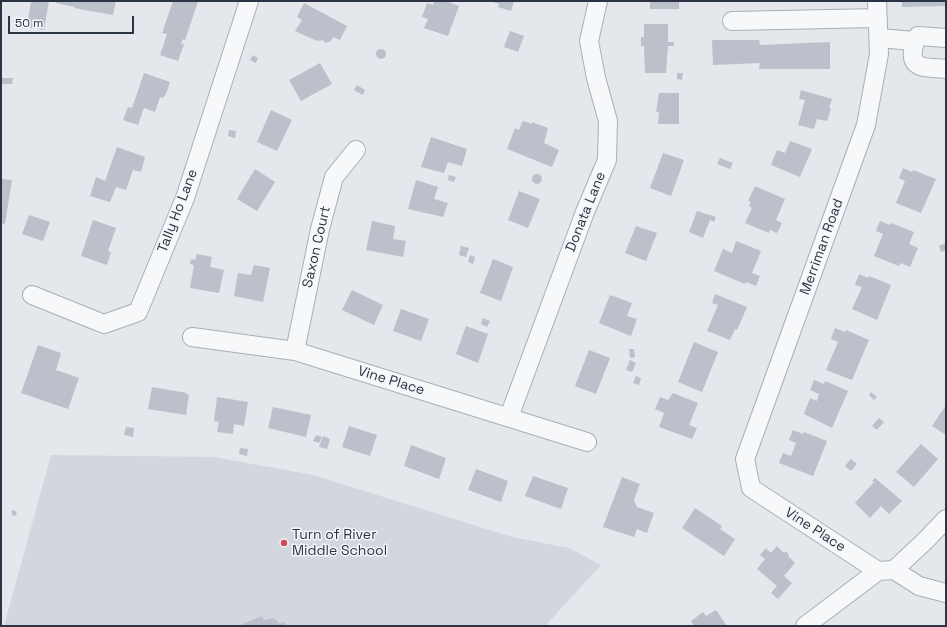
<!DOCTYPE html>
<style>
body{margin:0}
#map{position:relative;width:947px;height:627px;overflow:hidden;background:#e4e7ec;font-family:"Space Grotesk",sans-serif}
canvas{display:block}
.frame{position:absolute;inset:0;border:2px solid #2b3445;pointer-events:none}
.scale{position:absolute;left:8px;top:16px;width:126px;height:18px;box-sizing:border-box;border:2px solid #2b3445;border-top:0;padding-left:5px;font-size:12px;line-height:14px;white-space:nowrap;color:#2b3445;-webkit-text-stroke:3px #f4f6f9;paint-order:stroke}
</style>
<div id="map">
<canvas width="947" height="627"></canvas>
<div class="frame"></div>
<div class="scale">50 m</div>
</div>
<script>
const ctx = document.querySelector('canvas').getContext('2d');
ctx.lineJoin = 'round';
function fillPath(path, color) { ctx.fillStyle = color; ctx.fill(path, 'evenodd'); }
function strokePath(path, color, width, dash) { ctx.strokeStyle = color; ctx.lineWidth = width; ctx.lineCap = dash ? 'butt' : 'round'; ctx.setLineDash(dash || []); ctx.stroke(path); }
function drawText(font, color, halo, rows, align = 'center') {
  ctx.font = font + ' "Space Grotesk",sans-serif'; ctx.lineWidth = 3; ctx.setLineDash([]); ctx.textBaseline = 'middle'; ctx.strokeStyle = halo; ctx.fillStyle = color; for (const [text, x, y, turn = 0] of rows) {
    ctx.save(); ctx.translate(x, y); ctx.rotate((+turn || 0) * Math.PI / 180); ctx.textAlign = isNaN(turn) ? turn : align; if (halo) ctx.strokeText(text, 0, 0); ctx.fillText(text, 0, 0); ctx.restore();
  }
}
const built = new Path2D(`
 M51,455l163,2 99,18 199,62 57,11 32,17 -56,61h-541z`);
const building = new Path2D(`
 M31,1h18l-5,29 -17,-3z
 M56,1h60l-3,14 -39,-7 1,-1 -19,-4z
 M173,1l25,1 -13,38 -2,-1 -2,5h3l-6,17 -18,-6 7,-21 -5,-1z
 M434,1h12l13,5 -11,30 -24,-8 4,-9 -6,-2 5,-14 6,2z
 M490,1h24l-3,10 -13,-4 1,-3z
 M650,1h29v8h-29z
 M902,1h44v5l-44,1z
 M304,3l43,23 -7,14 -7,-3 -2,4 -5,2 -4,-3 -5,1 -22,-10 7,-11 -5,-3z
 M644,24h24v18h6v4h-6l-2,27h-21l-1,-27h-3v-9h3z
 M510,31l14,5 -6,16 -14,-5z
 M712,40h47l1,5 70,-3v27h-71l1,-6 -47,2z
 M376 54a5 5 0 1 1 10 0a5 5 0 1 1-10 0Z
 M253,55l5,3 -2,5 -6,-3z
 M320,63l12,21 -31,17 -12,-21z
 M144,73l26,9 -4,12 -3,4 -3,-1 -5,15 -11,-4 -6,17 -15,-5 5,-13 4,1z
 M677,73h6l-1,7 -5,-1z
 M1,78h12l-1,6h-11z
 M357,85l8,5 -2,5 -9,-5z
 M801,90l31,9 -3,9 2,1 -4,12 -10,-2 -3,10 -16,-4 7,-25 -6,-1z
 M659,93h20v31h-21l1,-12h-3z
 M271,110l21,10 -15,31 -20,-9z
 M523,121l9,3v-2l16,6 -4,15 15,7 -7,17 -45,-18 8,-21 4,2z
 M229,130l7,1 -1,7 -7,-2z
 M431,137l36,12 -5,17 -14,-4 -4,11 -23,-6z
 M790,141l22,8 -12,28 -29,-12 6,-15 8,3z
 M117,147l28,10 -4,15 -8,-2 -7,20 -10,-3 -6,15 -20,-6 6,-19 9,4z
 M663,153l21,7 -13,36 -21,-8z
 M720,158l13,5 -3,6 -13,-5z
 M903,168l9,4 1,-2 23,9 -15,34 -25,-10 9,-22 -6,-3z
 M255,169l20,13 -18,29 -20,-12z
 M532 179a5 5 0 1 1 10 0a5 5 0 1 1-10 0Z
 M449,175l7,2 -2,5 -6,-2z
 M1,179l11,1 -7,44 -4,-1z
 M416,180l22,7 -4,12 14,4 -5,14 -35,-8z
 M755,186l30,13 -9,21 6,3 -5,10 -7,-3 -1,3 -24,-10 7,-15 -3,-2 2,-4 -3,-1z
 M519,191l21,8 -12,29 -20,-8z
 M697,211l19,6 -2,5 -4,-2 -7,18 -14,-6z
 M29,215l21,7 -7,19 -21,-7z
 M93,220l23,8 -8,23 3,1 -4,13 -26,-9z
 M372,221l23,5 -2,13 13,2 -3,16 -37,-7z
 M880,221l10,4 1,-2 23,9 -5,12 9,4 -8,19 -9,-4 -2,3 -25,-10 9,-22 -7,-3z
 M636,226l21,7 -11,28 -21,-8z
 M736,241l25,10 -9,22 8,3 -4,10 -10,-4 -1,2 -31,-13 9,-22 9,4z
 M946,243v7l-5,2 -2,-6z
 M461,246l8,2 -3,9 -7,-2z
 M197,254l15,3 -2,10 14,3 -5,23 -29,-5 4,-23 -4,-1 1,-5 4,1z
 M470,255l5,2 -2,7 -5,-2z
 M493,259l20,8 -12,34 -21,-8z
 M254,265l16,3 -7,34 -29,-6 4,-23 13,2z
 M859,274l9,4 1,-2 22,9 -14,35 -25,-11 10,-22 -7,-2z
 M352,290l31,15 -9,20 -32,-15z
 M715,294l32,13 -10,23 -2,-1 -5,11 -23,-9 11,-26 -6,-2z
 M610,295l22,8 -5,13 10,3 -6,17 -32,-13z
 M401,309l28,10 -8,22 -28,-10z
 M483,318l7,3 -3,6 -6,-3z
 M466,326l22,8 -10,29 -22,-9z
 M835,328l10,4 1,-2 23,10 -17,40 -26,-10 12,-28 -7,-3z
 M694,342l24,10 -16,40 -24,-10z
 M38,345l23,8 -5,17 23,8 -11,31 -47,-16z
 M629,349h5l1,8 -5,1z
 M589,350l21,8 -14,36 -21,-8z
 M630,360l6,3 -4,9 -6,-2z
 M636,376l5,2 -2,7 -6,-2z
 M814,380l10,4 1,-3 23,10 -16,37 -28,-14 6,-16 7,3 2,-7 -9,-4z
 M152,387l35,6 -1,1 3,1 -3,20 -38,-6z
 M871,392l6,5 -3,3 -5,-5z
 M673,393l25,10 -9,22 8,3 -5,11 -33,-12 5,-14 -9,-4 5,-12 8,3z
 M217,397l31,5 -4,24 -10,-2 -1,10 -16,-2 2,-10 -5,-1z
 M946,405v30l-14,-9z
 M273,407l38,8 -5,22 -38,-9z
 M879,418l5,4 -7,8 -5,-4z
 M349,426l28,9 -7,21 -28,-9z
 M126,427l8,1 -1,9 -9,-2z
 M793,430l10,4 1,-2 23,9 -14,35 -34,-13 4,-10 8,3 5,-13 -7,-3z
 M316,435l6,2 -3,6 -6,-2z
 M323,436l7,3 -3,10 -8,-2z
 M921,444l17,15 -24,28 -18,-15z
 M411,445l35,13 -7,21 -35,-13z
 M240,448l8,1 -1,7 -8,-2z
 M851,459l6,5 -6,7 -6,-5z
 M476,469l32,12 -7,21 -33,-12z
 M533,476l35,12 -7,21 -36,-13z
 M622,477l18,7 -6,16 3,7 17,6 -7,20 -10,-4 -3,8 -31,-10z
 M875,478l27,23 -13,13 -8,-8 -11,12 -15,-15 19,-21 -2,-1z
 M695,508l27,18 -2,3 15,10 -11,17 -42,-28z
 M15,510l2,5 -4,1 -2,-5z
 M777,546l7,7 2,-2 3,4 -1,1 7,7 -11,13 8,7 -14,16 -7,-6 6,-7 -20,-17 8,-10 -5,-4 6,-7 5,5z
 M716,610l11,16h-33l-3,-5 12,-9 3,4z
 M262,616l2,4 10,-2 6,6 4,-2 3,4h-49z`);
const minor = new Path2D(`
 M877,1l2,53 -13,71 -121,334 6,29 127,83
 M732,21l146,-3
 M879,38l35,3
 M946,38l-28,-2c-4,5 -4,9 -5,15 -3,20 18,16 33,18
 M32,295l72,29 34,-12 47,-114 64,-197
 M192,337l103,14 292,91
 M295,351l25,-122 14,-52 22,-27
 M509,417l76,-205 22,-52 1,-39 -12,-43 -7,-37 9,-40
 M894,570l25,16 27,7
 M805,626l73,-55 16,-1 32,-30 20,-21`);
const markers = [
 [284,543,4,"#d1495b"]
];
const streetNames = [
 ["Tally Ho Lane",178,211,-69],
 ["Donata Lane",586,212,-68],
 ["Saxon Court",317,247,-77],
 ["Merriman Road",822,247,-70],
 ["Vine Place",391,381,17],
 ["Vine Place",815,530,33]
];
const poiNames = [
 ["Turn of River",292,535],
 ["Middle School",292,551]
];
fillPath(built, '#d2d6de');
fillPath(building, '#bbc0ca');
strokePath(minor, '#a9aeb7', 20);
strokePath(minor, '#f7f8fa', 18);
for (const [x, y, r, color] of markers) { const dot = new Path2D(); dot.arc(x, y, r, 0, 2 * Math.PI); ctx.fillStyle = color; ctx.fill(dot); strokePath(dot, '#f4f6f9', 1.5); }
drawText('14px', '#2b3445', '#f4f6f9', streetNames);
drawText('14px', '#2b3445', '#f4f6f9', poiNames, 'left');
</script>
